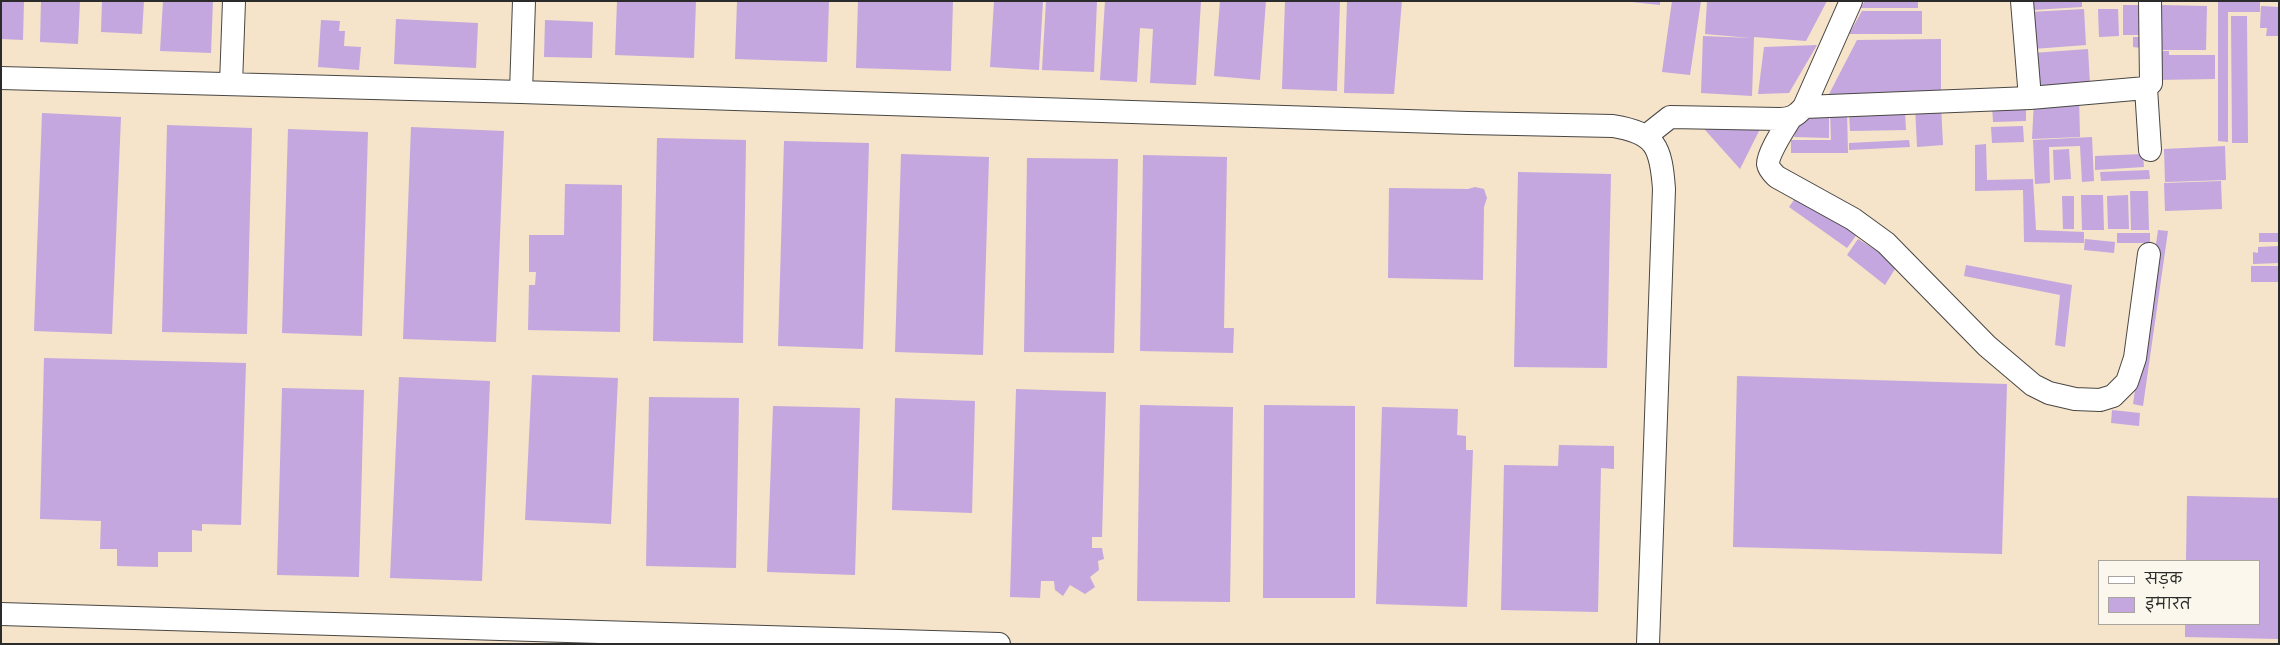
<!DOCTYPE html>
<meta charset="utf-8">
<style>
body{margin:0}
#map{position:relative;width:2280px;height:645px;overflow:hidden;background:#f5e3ca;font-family:"Balsamiq Sans","Playpen Sans Deva",sans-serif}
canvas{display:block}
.frame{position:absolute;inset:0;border:2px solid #2b2b2b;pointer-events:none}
.legend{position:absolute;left:2098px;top:560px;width:162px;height:65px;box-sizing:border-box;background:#fbf7ec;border:1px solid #a8a59f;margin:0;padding:6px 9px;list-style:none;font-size:15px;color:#2b2b2b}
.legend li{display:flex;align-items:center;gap:10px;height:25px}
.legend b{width:25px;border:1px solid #a8a59f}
</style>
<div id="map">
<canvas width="2280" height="645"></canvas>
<div class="frame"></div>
<ul class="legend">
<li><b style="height:6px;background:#fff"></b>सड़क</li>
<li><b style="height:14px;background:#c3a7de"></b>इमारत</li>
</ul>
</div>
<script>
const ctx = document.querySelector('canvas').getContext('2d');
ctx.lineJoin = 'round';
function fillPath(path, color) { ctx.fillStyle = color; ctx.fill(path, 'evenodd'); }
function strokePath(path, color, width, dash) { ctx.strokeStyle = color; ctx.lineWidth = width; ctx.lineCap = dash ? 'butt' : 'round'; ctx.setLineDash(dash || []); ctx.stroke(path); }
const building = new Path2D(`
 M1,1h23l-1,39 -22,-1z
 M41,1h39l-2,43 -38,-2z
 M102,1h42l-2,33 -41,-2z
 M163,1h50l-2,52 -51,-2z
 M617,1h79l-2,57 -79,-3z
 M737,1h92l-2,61 -92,-3z
 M858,1h95l-2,70 -95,-3z
 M994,1h49l-4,69 -49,-3z
 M1046,1h51l-3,71 -52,-2z
 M1105,1h96l-5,84 -46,-2 3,-54 -13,-1 -3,54 -37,-2z
 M1220,1h46l-6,79 -46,-4z
 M1285,1h55l-3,90 -55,-2z
 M1347,1h55l-8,93 -50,-1z
 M1622,1h38v4z
 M1672,1h29l-11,74 -28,-3z
 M1707,1h120l-21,40 -52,-4 -2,59 -51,-3 2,-57 48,2 -46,-4z
 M1865,1h53v7h-58z
 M2032,1h50v6l-49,3z
 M2218,1h42v11h-32v130l-10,-1z
 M2123,5h20l-1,30h-19z
 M2161,5l46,1 -1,44h-46z
 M2261,6l18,1v29h-13l1,-8h-7z
 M2084,9l2,36 -53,4 -3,-37z
 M2098,9h20l1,27 -20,1z
 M1862,11h60v23h-73z
 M2231,16h16l1,127h-16z
 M396,19l82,4 -2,45 -82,-4z
 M321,20l19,1 -1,10h6l-1,15 17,1 -2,23 -41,-3z
 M545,20l48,2 -1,36 -48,-1z
 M2133,37h8v11l-8,-1z
 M1941,39v59h-114l30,-58z
 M1817,45l-28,48 -31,1 6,-47z
 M2088,49l2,35 -54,4 -3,-35z
 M2156,51h13v4h46v24l-59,1z
 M2079,97l1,40 -48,2 2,-38z
 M2026,104v17l-33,1 -1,-17z
 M1941,105l2,40 -26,2 -2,-41z
 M1830,111h17l1,42h-57v-13h40z
 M1905,111l1,19 -56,1 -1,-18z
 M1829,112v26l-35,-1 6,-19z
 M42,113l79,4 -9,217 -78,-3z
 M1764,121l-24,48 -42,-47z
 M167,125l85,3 -5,206 -85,-2z
 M2023,126l1,16 -32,1 -1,-16z
 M411,127l93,4 -8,211 -93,-3z
 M288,129l80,3 -6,204 -80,-3z
 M2092,137l2,44 -12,1 -2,-36 -31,1 1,36 -15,1 -2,-44z
 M657,138l89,2 -3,203 -90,-2z
 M1909,140l1,7 -61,3v-7z
 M784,141l85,2 -6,206 -85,-3z
 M1986,144l1,36 46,-1 3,51 48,2v11l-60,-1 -1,-52 -48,1v-46z
 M2225,146l1,34 -61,2 -1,-33z
 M2069,149l2,30 -17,1 -1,-30z
 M901,154l88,3 -6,198 -88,-3z
 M2143,154l1,13 -49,3v-14z
 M1143,155l84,2 -3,171h10l-1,25 -93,-2z
 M1027,158l91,1 -4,194 -90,-1z
 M2149,170l1,9 -49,2 -1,-9z
 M1518,172l93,2 -4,194 -93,-1z
 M2221,181l1,28 -57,2 -1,-28z
 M565,184l57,1 -2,147 -92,-2 1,-45h6l1,-13h-7v-37h35z
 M1475,187l9,2 3,9 -3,9 -1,73 -95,-2 1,-90 79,1z
 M2130,191h18l1,39h-18z
 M2081,195h22l1,35h-22z
 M2128,195l1,34h-21l-1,-33z
 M2062,196h12v33h-11z
 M1796,197l62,36 -11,15 -58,-41z
 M2158,230l10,1 -25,175 -10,-2z
 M2117,233h33v10h-33z
 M2259,233h20v9h-20z
 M1858,239l40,25 -13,21 -38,-30z
 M2085,239l30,3 -1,11 -30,-3z
 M2279,246v17l-26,1v-12l5,1v-6z
 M1966,265l106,20 -7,62 -10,-2 5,-50 -96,-19z
 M2251,266h28v16h-28z
 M44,358l202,5 -5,162 -39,-1v7l-10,-1v22h-34v15l-41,-1v-17h-17l1,-28 -61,-2z
 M532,375l86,3 -7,146 -86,-4z
 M1737,376l270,8 -5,170 -269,-7z
 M399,377l91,4 -8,200 -92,-3z
 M282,388l82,2 -5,187 -82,-2z
 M1016,389l90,3 -4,145h-10v11h10l2,11 -6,2 1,9 -9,7 5,10 -10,7 -15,-9 -7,11 -8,-6 -1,-9h-13l-1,17 -30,-1z
 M649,397l90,1 -3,170 -90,-2z
 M895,398l80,3 -3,112 -80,-3z
 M1140,405l93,2 -3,195 -93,-1z
 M1264,405l91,1v192h-92z
 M773,406l87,2 -5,167 -88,-3z
 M1382,407l76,2 -1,26 9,1v14h7l-6,157 -91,-3z
 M2112,410l28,3 -1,13 -28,-3z
 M1559,445l55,1v23l-13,-1 -3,144 -97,-2 3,-145 54,1z
 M2187,496l92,2v141l-94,-2v-13h74v-63h-73z`);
const minor = new Path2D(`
 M2022,1l8,97
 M1,78l520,14 947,31 145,3c43,7 48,21 51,63l-16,455
 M231,84l3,-83
 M2146,88l4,62
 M521,92l3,-91
 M1804,107l226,-9 116,-10 5,-5 -1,-82
 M1790,119c-6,10 -22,34 -22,45 1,6 5,9 9,13l76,42 33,24 101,103 46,39 16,8 26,6 25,1 13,-4 14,-14 8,-24 14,-104
 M1646,136l24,-19 109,2c12,0 17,-3 25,-12l47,-106
 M1,614l998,30`);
fillPath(building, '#c3a7de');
strokePath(minor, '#494743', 24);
strokePath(minor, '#fff', 22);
</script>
